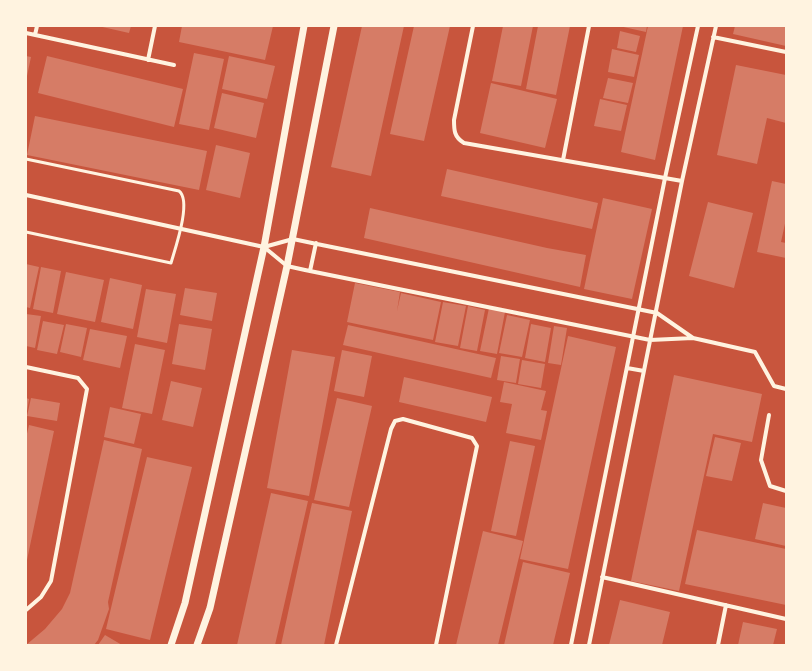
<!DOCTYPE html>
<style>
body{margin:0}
#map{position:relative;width:812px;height:671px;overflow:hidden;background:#c8553d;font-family:"Nunito Sans",sans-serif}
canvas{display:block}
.frame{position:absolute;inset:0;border:27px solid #fff3e0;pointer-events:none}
</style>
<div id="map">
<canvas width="812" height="671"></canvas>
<div class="frame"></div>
</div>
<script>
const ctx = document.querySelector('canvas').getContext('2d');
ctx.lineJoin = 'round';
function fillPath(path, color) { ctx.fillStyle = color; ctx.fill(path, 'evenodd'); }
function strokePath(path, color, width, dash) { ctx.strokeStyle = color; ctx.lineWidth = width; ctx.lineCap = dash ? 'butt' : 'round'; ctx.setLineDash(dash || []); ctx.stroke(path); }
const building = new Path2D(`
 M98,26h33l-2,7z
 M182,26h91l-8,34 -86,-18z
 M362,26h42l-33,150 -40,-9z
 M414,26h36l-26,115 -34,-7z
 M503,26h30l-12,60 -29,-5z
 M538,26h32l-14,69 -30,-6z
 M619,26h28l-1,6z
 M648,26h35l-28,134 -34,-8z
 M735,26h51v20l-53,-12z
 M620,31l20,5 -4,16 -19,-4z
 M612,49l27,6 -5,22 -26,-5z
 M194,53l30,6 -15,71 -30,-6z
 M26,56l5,1 -4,19h-1z
 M47,56l136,33 -9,38 -136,-34z
 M229,56l46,10 -8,33 -45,-10z
 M736,65l50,10v48l-19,-5 -10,46 -40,-9z
 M608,78l25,5 -5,20 -25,-5z
 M491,83l66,16 -12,49 -65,-15z
 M222,93l42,10 -8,35 -42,-10z
 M600,99l27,6 -6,26 -27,-5z
 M35,116l172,35 -8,39 -172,-35z
 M216,145l34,8 -10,45 -34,-8z
 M447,169l151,34 -6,26 -151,-33z
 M772,181l14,3v35l-5,23 5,1v15l-29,-6z
 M603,198l49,11 -20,90 -48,-10z
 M708,202l45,11 -19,75 -45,-12z
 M370,208l177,40 39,7 -6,32 -216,-49z
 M26,264l13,3 -9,41 -4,-1z
 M41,267l20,4 -8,42 -20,-4z
 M66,272l38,8 -9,42 -38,-8z
 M110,278l32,7 -9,44 -32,-7z
 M355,283l45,9 -3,19 4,-18 40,9 -8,38 -86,-18z
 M185,288l32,5 -5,28 -32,-6z
 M146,289l30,5 -9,49 -30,-6z
 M443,302l23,4 -8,40 -23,-4z
 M468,306l17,4 -8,41 -17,-3z
 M489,308l16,4 -8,42 -17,-3z
 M26,314l15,2 -6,32 -9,-2z
 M507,315l23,5 -8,37 -23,-4z
 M43,321l21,4 -7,29 -20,-4z
 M66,324l21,4 -6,29 -21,-5z
 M179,324l33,5 -7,41 -33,-6z
 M531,324l20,4 -6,34 -20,-4z
 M348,325l148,33 -5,20 -148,-33z
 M554,326l13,2 -6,37 -13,-2z
 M90,329l37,7 -7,32 -37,-8z
 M568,336l48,11 -48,222 -48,-10z
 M135,344l30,6 -13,64 -30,-6z
 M292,350l43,7 -26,139 -42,-8z
 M342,350l30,6 -8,41 -30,-6z
 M501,356l19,3 -4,24 -19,-3z
 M522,360l23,4 -4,24 -23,-4z
 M674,375l88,19 -10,48 -39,-8 -34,157 -48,-10z
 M404,377l88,20 -6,25 -87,-20z
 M171,381l31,7 -9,39 -31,-7z
 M504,382l42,9 -5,19 6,1 -6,29 -35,-7 6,-29 -12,-2z
 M26,398l3,1 -2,12h-1z
 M31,398l29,5 -3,18 -30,-5z
 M337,398l35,8 -23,101 -35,-7z
 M110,407l31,7 -7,30 -30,-7z
 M29,425l25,6 -27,129 -1,-122z
 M715,437l26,6 -9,38 -26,-5z
 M104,440l38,9 -34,153 1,7 -11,31 -4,5h-68l19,-16 17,-20 8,-16z
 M510,441l25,5 -19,90 -25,-5z
 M147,457l45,10 -42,173 -44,-11z
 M271,493l37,8 -20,87 -13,57h-38z
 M312,503l40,8 -26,124 -2,10h-43z
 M763,503l23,5v38l-31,-7z
 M697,530l89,19v56l-101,-21z
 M483,531l40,10 -5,20 -20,84h-42z
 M523,562l47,11 -17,72h-49z
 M620,600l50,12 -8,33h-53z
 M743,622l34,7 -4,16h-35z
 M105,635l17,10h-24z`);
const service = new Path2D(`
 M26,159l153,32c13,10 -4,58 -8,72l-145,-31`);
const minor = new Path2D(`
 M473,26l-19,94c0,10 0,17 10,23l218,38
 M26,33l148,32
 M35,35l2,-9
 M713,37l73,15
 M148,60l7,-34
 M563,160l26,-134
 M26,195l238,52 29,-8 19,4 345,70 36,25
 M264,247l23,19 18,4 345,70 43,-2 62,14 19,34 12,3
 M310,271l6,-28
 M26,367l52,11 9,11 -36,192 -10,16 -15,13
 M627,368l17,3
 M769,415l-8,45 9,26 16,5
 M602,577l184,42
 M336,645l55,-216 4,-8 8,-2 69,19 5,8 -41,199
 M571,645l94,-467 33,-152
 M589,645l93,-464 34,-155
 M718,645l8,-40`);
const tertiary = new Path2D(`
 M171,645l14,-42 79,-356 40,-221
 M197,645l13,-37 77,-342 47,-240`);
fillPath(building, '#d67c66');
strokePath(service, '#fff3e0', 3);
strokePath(minor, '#fff3e0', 4);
strokePath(tertiary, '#fff3e0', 7);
</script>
